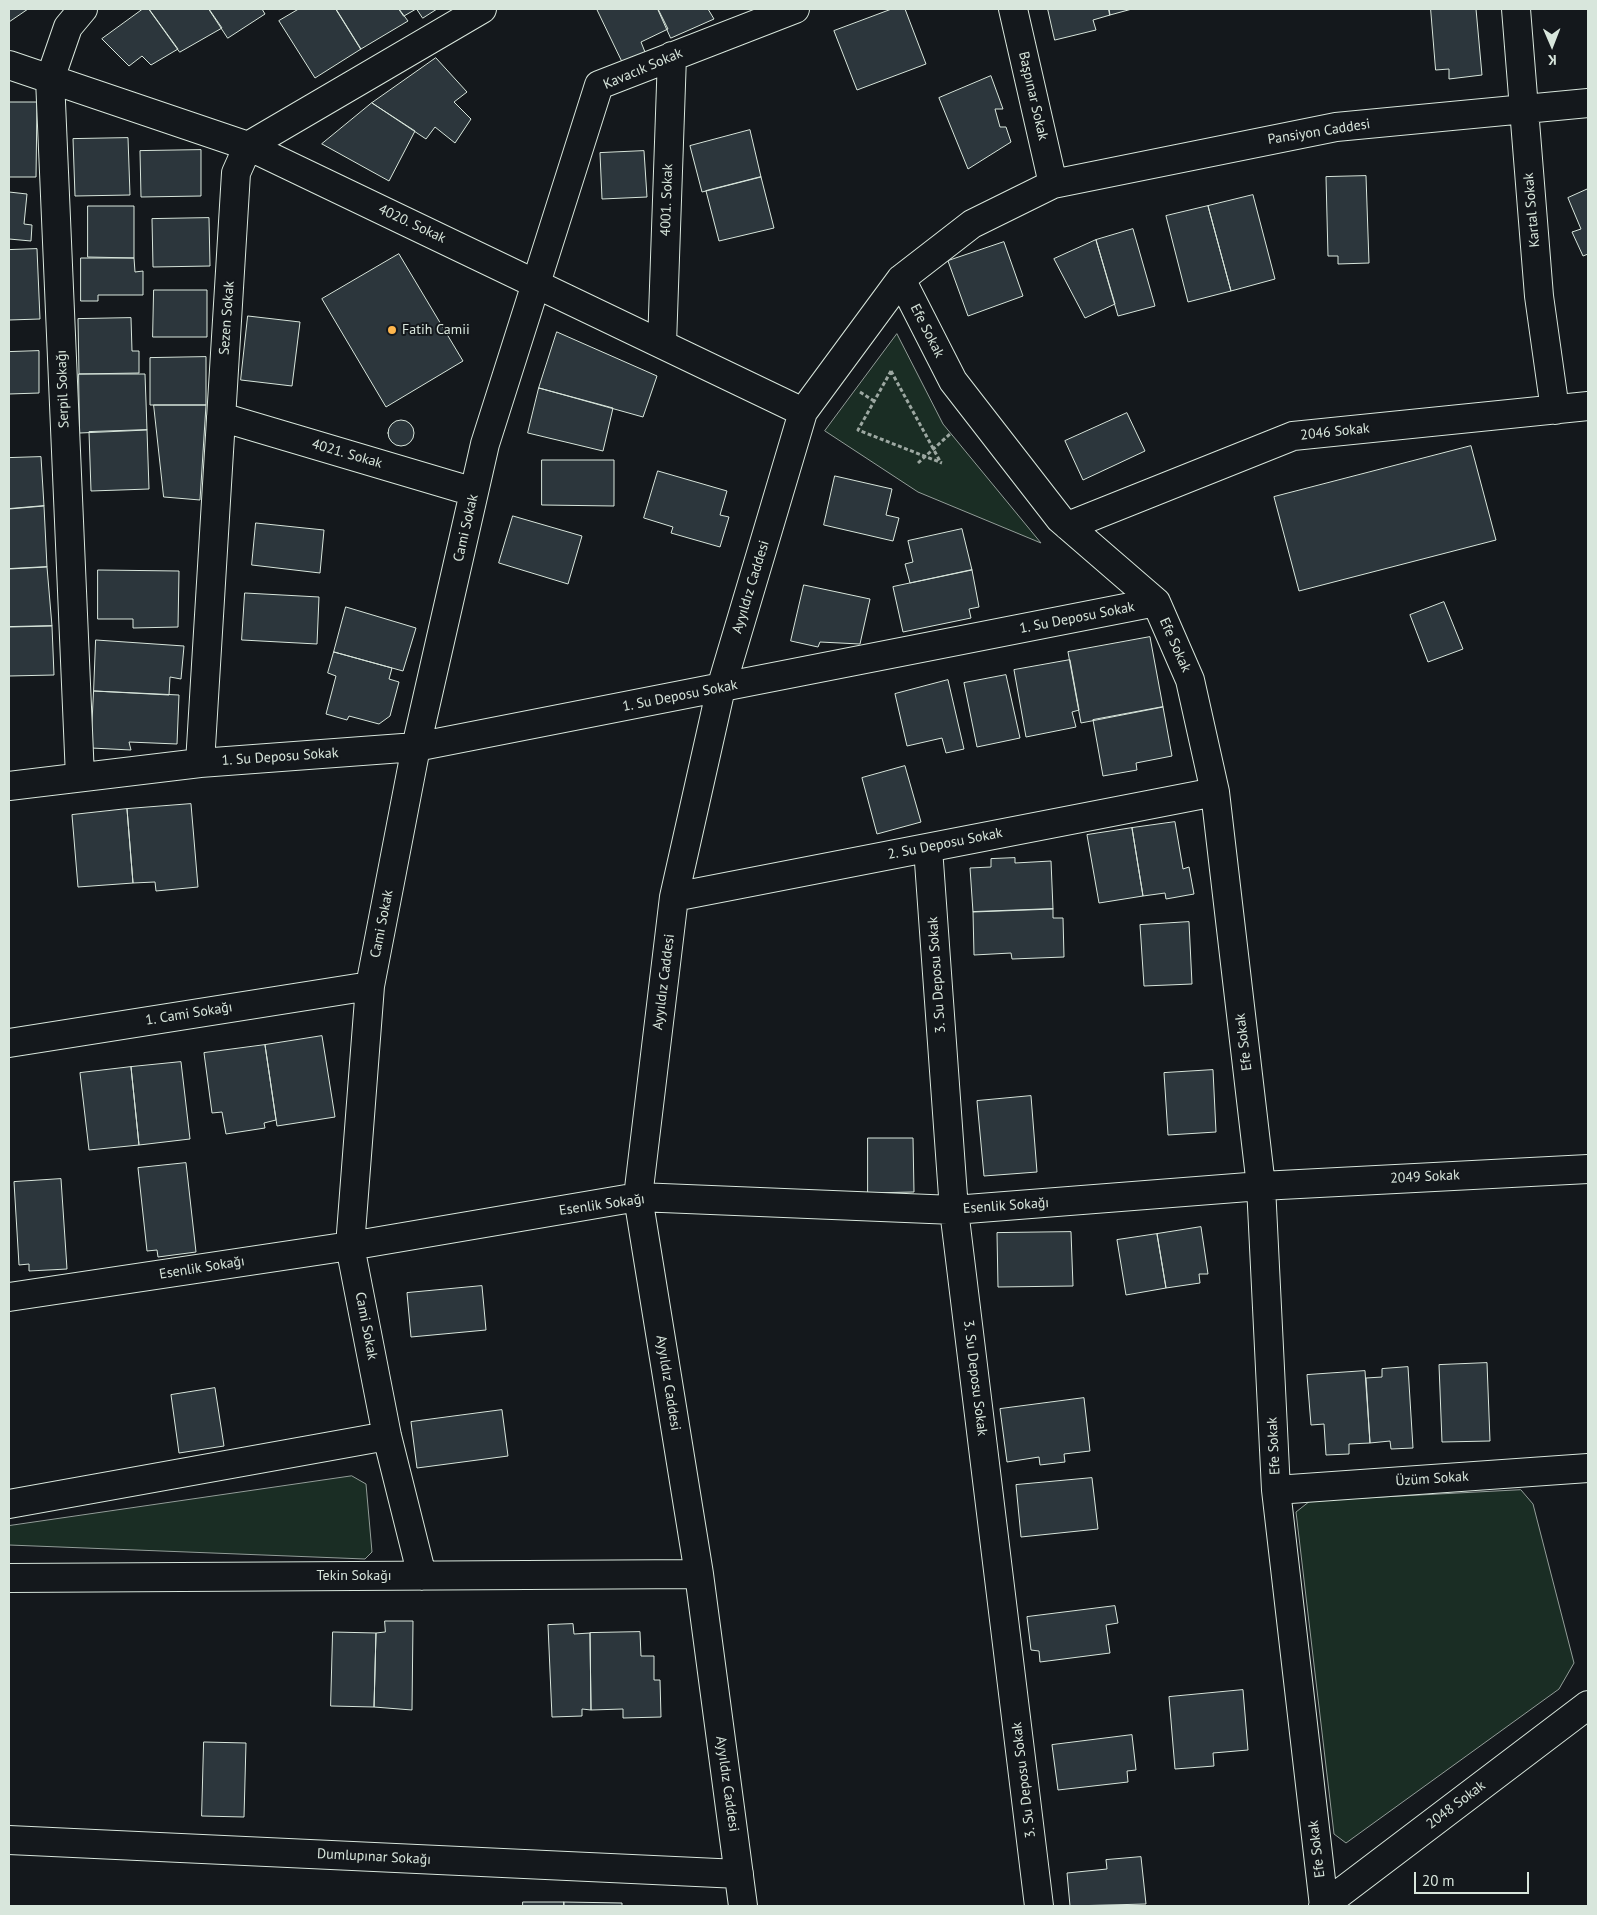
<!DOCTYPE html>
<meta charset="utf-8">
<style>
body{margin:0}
#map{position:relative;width:1597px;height:1915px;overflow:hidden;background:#14181c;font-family:"PT Sans",sans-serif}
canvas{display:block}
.frame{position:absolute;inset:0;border:10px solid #d8e6dc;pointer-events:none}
.north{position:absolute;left:1527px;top:20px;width:50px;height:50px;-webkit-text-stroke:4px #14181c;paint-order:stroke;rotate:179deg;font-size:14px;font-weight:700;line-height:20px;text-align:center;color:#d8e6dc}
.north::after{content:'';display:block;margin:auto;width:18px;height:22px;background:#d8e6dc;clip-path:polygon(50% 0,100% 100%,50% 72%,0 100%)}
.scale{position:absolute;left:1414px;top:1872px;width:115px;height:22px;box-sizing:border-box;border:2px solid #d8e6dc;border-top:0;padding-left:6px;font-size:15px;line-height:18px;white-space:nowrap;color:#d8e6dc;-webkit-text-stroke:4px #14181c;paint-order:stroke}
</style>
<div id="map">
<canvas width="1597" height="1915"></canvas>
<div class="frame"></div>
<div class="north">K</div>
<div class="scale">20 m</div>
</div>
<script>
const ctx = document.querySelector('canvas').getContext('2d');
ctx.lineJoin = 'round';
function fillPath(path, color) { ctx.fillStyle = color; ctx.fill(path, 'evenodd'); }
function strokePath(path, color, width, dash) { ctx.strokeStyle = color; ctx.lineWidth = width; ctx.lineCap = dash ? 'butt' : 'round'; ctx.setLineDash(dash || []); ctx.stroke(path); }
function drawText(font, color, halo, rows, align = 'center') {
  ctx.font = font + ' "PT Sans",sans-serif'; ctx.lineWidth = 4; ctx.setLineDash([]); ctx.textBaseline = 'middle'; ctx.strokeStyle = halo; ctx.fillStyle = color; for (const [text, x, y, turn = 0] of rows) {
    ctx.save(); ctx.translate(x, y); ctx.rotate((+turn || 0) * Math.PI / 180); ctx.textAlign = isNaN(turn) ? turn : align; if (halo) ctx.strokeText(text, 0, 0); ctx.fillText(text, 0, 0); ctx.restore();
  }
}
const green = new Path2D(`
 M897,334l46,90 98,119 -123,-51 -93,-61z
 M352,1476l14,8 6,68 -7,7 -356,-14v-19z
 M1521,1490l12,14 41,159 -15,26 -213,154 -12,-9 -38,-322 14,-11z`);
const building = new Path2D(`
 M9,9h19l-19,13z
 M143,9h6l29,40 -27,16 -9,-9 -13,10 -27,-27z
 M149,9h60l13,19 -42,24z
 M209,9h53l3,5 -37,24z
 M299,9h37l25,40 -46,29 -36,-57z
 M336,9h63l9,12 -47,28z
 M399,9h17l-12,7z
 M417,9h20l-14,9z
 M597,9h61l10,20 -27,13 4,10 -22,11z
 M658,9h50l6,10 -43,19z
 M892,9h13l21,55 -69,26 -23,-59z
 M1048,9h61l1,6 -17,5 3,10 -41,10z
 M1109,9h23l-22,6z
 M1431,9h45l6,66 -33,4v-10l-13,1z
 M436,58l31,34 -13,10 17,17 -16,24 -20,-16 -9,12 -54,-36z
 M991,76l12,33h-8l5,18h6l5,15 -43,27 -29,-71z
 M9,102h28l-1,75h-27z
 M372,103l43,28 -26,50 -67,-37z
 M750,130l11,47 -59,15 -12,-46z
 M128,138l2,57 -55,1 -2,-57z
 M201,150v46l-60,1 -1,-46z
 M644,151l3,46 -45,2 -2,-46z
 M1366,176l3,87 -31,1v-8h-10l-2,-79z
 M761,177l13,51 -55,13 -13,-50z
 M1588,189v65l-5,2 -11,-24 9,-3 -13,-31z
 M9,192l18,2 -3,30 8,1 -1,16 -22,-2z
 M1253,195l22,84 -44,12 -23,-85z
 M88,206h46v52l-46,-1z
 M1208,206l23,85 -43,11 -22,-86z
 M209,218l1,48 -57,1 -1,-48z
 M1133,229l22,77 -37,10 -22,-76z
 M1096,240l19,64 -30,14 -31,-59z
 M1004,242l19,54 -55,20 -20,-55z
 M37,249l3,70 -31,1v-70z
 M399,254l64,107 -77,46 -64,-108z
 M81,258h53l1,14 8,-1v24h-45v6h-17z
 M154,290h53v47h-54z
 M248,316l52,6 -8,64 -51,-6z
 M131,318l1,33h7v22l-60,1 -1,-55z
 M557,332l100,44 -14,41 -104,-29z
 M39,351v42l-30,1v-42z
 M206,357v48h-56v-47z
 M79,374h66l2,56 -67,3z
 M539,388l74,20 -10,43 -75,-18z
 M154,405h52l-6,95 -36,-3z
 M1127,413l18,38 -62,29 -18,-39z
 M388 433a13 13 0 1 1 26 0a13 13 0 1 1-26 0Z
 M147,430l2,59 -58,2 -2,-59z
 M1471,446l25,94 -197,51 -25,-94z
 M41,457l3,49 -35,3v-51z
 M542,460h72v46l-72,-1z
 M658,471l69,20 -7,24 9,2 -9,30 -49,-14 2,-6 -29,-9z
 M835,476l57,13 -6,26 13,3 -6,23 -69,-16z
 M44,506l3,61 -38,2v-60z
 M513,516l69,20 -14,48 -69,-21z
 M256,523l68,7 -4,43 -68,-8z
 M962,529l10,41 -62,13 -5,-19 8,-2 -5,-21z
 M47,567l5,59 -43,1v-58z
 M98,570l81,1 -1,56 -45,1v-9h-35z
 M972,570l7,37 -10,2 2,9 -68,14 -10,-45z
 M804,585l66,14 -10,45 -40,-2 -2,5 -27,-6z
 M245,593l74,4 -2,47 -75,-4z
 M1444,602l19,47 -35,13 -18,-47z
 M346,607l70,21 -13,43 -69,-19z
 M52,626l2,49 -45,1v-49z
 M1150,637l13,70 -82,16 -13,-71z
 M96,640l88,6 -3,33 -11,-2 -1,18 -75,-4z
 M334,652l58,16 -3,11 10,3 -9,34 -11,8 -30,-8 -2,4 -21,-6 10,-38 -8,-3z
 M1070,660l9,50 -7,2 4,15 -50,10 -12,-67z
 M1006,675l14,63 -43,9 -13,-64z
 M948,680l16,69 -18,4 -4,-15 -35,8 -12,-52z
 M94,691l85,4 -2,49 -48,-2 2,8 -40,-2z
 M1163,707l9,49 -36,7 1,7 -34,6 -10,-56z
 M905,766l16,56 -44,12 -15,-56z
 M191,804l7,83 -42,4 -1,-9 -22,1 -6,-74z
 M127,809l6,74 -55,4 -6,-72z
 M1175,822l8,47 6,-2 5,27 -28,5 -1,-6 -22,3 -11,-68z
 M1132,828l11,68 -44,7 -12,-68z
 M1015,858v5l36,-2 2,48 -80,3 -3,-44 21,-1v-8z
 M1053,909v9h10l1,39 -52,2 -1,-6 -37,2 -1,-43z
 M1189,922l3,62 -48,2 -4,-61z
 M322,1036l13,81 -58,9 -12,-81z
 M265,1045l11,75 -12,3 1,5 -39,6 -4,-22 -10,1 -8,-60z
 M181,1062l9,77 -51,6 -8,-78z
 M131,1067l8,78 -50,5 -9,-77z
 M1213,1070l3,62 -48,3 -4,-62z
 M1031,1096l6,76 -53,4 -7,-75z
 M868,1138h45l1,54 -46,1z
 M186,1163l10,89 -38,5 -1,-7 -10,1 -9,-83z
 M61,1179l6,90 -38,2v-7l-10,1 -5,-83z
 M1201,1227l7,47h-9l1,9 -34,5 -9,-54z
 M1071,1232l2,54 -75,1 -1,-54z
 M1157,1234l9,54 -40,7 -9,-55z
 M482,1286l4,44 -75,7 -4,-44z
 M1487,1363l3,78 -48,1 -3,-77z
 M1408,1367l5,81 -22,1 -1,-8 -20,2 -4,-65 16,-1v-8z
 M1365,1371l5,72 -21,1v10l-23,1 -2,-31 -13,1 -4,-50z
 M215,1388l9,58 -45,7 -8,-58z
 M1084,1398l6,53 -26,3 1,8 -25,3 -1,-8 -32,5 -7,-53z
 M502,1410l6,46 -91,12 -6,-46z
 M1092,1478l6,51 -77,8 -5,-52z
 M1115,1606l3,17 -12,2 4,28 -70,9 -1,-11 -8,-1 -4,-33z
 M385,1621h28l-1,89 -38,-3 2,-74 9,-1z
 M573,1624l1,10 16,-1 1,77 -9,-1v7l-30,1 -4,-92z
 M333,1632l43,1 -2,74 -43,-1z
 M640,1632l1,24h13v24h6l1,37 -38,1v-9l-32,1 -1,-77z
 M1243,1690l5,60 -35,3 1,13 -39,3 -6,-72z
 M1132,1735l4,35 -9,1 1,11 -70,8 -6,-45z
 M204,1742l42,1 -2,74 -42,-1z
 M1141,1857l5,47 -76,2 -3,-33 40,-4 -1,-9z
 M523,1902h41v4h-41z
 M564,1902l58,1v3h-58z`);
const path = new Path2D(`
 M891,371l-33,59 84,33
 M891,371l50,92
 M860,392l14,9
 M918,463l33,-30`);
const street = new Path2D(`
 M1013,9l40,175
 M1516,9l23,287 16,114
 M9,65l239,81 555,266
 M901,279l52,102 107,138 96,83 34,78 25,112 46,394 15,304 48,416
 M662,344l10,-288
 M221,417l253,75
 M1068,526l225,-90 295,-30
 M200,763l36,-590 12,-27 234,-137
 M80,777l-30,-698 18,-52 15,-18
 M9,786l191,-23 216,-16 740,-145
 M928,848l26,362 85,696
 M674,897l541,-105
 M9,1043l361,-57
 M9,1297l341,-51 288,-49 316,13 307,-24 327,-17
 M1276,1490l312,-22
 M9,1504l378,-68
 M422,1576l-35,-140 -37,-190 20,-260 46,-239 69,-303 114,-359 196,-76
 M9,1578l690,-4
 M9,1840l730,34
 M743,1906l-44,-332 -61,-377 36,-300 47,-209 82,-276 98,-133 71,-55 81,-40 283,-57 252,-24
 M1323,1906l265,-201`);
const markers = [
 [392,330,5,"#ffb74d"]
];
const streetNames = [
 ["Kavacık Sokak",643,69,-23],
 ["Başpınar Sokak",1033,96,77],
 ["Pansiyon Caddesi",1319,132,-9],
 ["4001. Sokak",667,200,-88],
 ["Kartal Sokak",1532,210,-95],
 ["4020. Sokak",412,224,25],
 ["Sezen Sokak",227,318,-86],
 ["Efe Sokak",927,331,63],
 ["Serpil Sokağı",63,389,-92],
 ["2046 Sokak",1335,432,-6],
 ["4021. Sokak",347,454,16],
 ["Cami Sokak",466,528,-77],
 ["Ayyıldız Caddesi",751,587,-73],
 ["1. Su Deposu Sokak",1077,618,-11],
 ["Efe Sokak",1175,645,66],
 ["1. Su Deposu Sokak",680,696,-11],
 ["1. Su Deposu Sokak",280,757,-4],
 ["2. Su Deposu Sokak",945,844,-11],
 ["Cami Sokak",382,924,-79],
 ["3. Su Deposu Sokak",937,975,-94],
 ["Ayyıldız Caddesi",664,982,-83],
 ["1. Cami Sokağı",189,1014,-9],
 ["Efe Sokak",1244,1042,-97],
 ["2049 Sokak",1425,1177,-3],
 ["Esenlik Sokağı",602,1205,-8],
 ["Esenlik Sokağı",1006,1206,-4],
 ["Esenlik Sokağı",202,1268,-9],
 ["Cami Sokak",366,1326,79],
 ["3. Su Deposu Sokak",975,1378,83],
 ["Ayyıldız Caddesi",668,1383,81],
 ["Efe Sokak",1274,1446,-93],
 ["Üzüm Sokak",1432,1479,-4],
 ["Tekin Sokağı",354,1576],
 ["3. Su Deposu Sokak",1024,1780,-97],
 ["Ayyıldız Caddesi",727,1784,82],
 ["2048 Sokak",1456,1805,-37],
 ["Efe Sokak",1317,1849,-97],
 ["Dumlupınar Sokağı",374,1857,3]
];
const poiNames = [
 ["Fatih Camii",402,330]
];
fillPath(green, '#1a2d24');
strokePath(green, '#939e99', 1);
fillPath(building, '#2c363c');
strokePath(building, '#d8e6dc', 1);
strokePath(street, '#d8e6dc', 30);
strokePath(path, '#9da8a2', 3, [4, 2.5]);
strokePath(street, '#14181c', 28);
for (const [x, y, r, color] of markers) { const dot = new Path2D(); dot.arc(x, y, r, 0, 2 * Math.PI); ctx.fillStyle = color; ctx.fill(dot); strokePath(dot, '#14181c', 2); }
drawText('14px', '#d8e6dc', '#14181c', streetNames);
drawText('14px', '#d8e6dc', '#14181c', poiNames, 'left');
</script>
